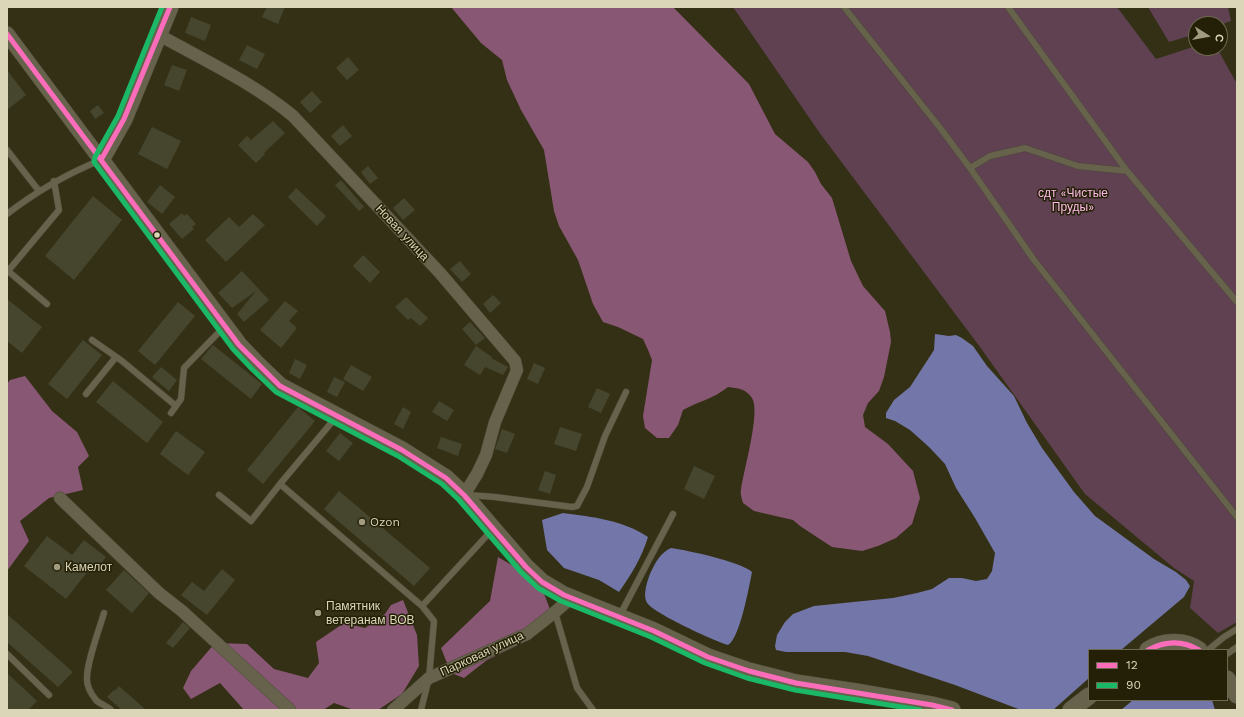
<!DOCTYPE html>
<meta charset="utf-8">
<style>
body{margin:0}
#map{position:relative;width:1244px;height:717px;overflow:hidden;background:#343015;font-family:"Work Sans",sans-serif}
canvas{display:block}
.frame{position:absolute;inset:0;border:8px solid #dbd6b8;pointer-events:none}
.legend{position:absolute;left:1088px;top:649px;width:140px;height:52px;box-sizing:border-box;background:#242007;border:1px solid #6d694e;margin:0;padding:5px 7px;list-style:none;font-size:12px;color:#dbd6b8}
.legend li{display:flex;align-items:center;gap:8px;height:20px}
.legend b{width:20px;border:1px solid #6d694e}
.north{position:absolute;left:1188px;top:16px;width:40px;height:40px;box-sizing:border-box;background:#242007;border:1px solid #6d694e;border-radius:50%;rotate:101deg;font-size:11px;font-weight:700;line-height:16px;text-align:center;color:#dbd6b8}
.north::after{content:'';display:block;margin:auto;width:14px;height:18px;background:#a19c7f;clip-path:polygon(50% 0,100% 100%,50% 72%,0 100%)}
</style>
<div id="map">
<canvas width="1244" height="717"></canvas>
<div class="frame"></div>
<ul class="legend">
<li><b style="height:5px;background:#fb6dba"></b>12</li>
<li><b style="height:5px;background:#1ab867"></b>90</li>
</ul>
<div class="north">С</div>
</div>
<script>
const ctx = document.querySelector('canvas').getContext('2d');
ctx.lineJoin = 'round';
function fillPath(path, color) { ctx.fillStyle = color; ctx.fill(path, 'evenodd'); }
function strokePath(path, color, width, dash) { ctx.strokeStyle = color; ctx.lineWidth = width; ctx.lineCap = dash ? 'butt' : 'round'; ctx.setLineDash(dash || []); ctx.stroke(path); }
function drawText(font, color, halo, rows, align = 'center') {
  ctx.font = font + ' "Work Sans",sans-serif'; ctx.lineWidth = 3; ctx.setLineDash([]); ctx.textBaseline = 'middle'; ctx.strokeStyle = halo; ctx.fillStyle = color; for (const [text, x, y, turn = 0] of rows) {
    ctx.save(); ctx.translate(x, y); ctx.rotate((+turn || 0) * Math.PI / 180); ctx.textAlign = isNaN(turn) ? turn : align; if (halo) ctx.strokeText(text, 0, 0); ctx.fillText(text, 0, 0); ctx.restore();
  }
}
const green = new Path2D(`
 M733,7h384l39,52 40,-13v2h21l20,36v538l-19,11 -28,-25 4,-27 -20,-13 -89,-74 -105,-147 -161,-215z
 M1148,7h80l3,14 -11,4v-1h-24v10l-27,8z`);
const forest = new Path2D(`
 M451,7h222l76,77 26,50 33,28 7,10 6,12 11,14 19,63 12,25 22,25 5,21 1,10 -7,35 -5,14 -11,12 -5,12 2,12 23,17 25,27 7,27 -8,26 -16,14 -18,8 -16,5 -30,-4 -32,-21 -7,-6 -39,-9 -11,-8c-1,-4 -3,-9 -2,-13 2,-18 20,-78 11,-92 -6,-9 -14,-10 -24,-11 -15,12 -29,14 -45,23l-5,15 -9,13h-12l-12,-10 -2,-12 9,-56 -4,-10 -5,-11 -25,-12 -15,-5 -10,-18 -15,-44 -19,-34 -5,-15 -10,-61 -23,-40 -14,-30 -5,-20 -21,-17z
 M25,376l27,35 25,21 12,24 -11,11 5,23 -34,8 -29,23 9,20 -22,30v-187l3,-4z
 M498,557l22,13 23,21 8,21 -31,32 -33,16 -23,18 -13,-5 -10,-25 49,-47z
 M403,600l14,35 2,31 -17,28 -24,16h-24l-20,-7 -11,7h-79l-24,-27 -29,16 -8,-11 8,-17 24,-28 32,1 27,25 34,9 11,-15 -3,-21 28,-19 21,5 20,-14 6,-9z`);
const water = new Path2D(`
 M935,334l14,2 7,-1 6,3 11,8 14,20 27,30 13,27 15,25 32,44 21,24 59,43 22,13 10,8 4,6 -6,11 -63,53h-32v28l-36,32h-32l-66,-25 -87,-29 -23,-4h-59l-10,-2 -1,-4 2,-11 8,-13 8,-8 21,-8 79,-8 24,-5 15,-4 17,-11h13l14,3 11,-2 5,-8 3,-18 -20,-35 -19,-30 -11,-24 -16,-17 -19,-17 -15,-9 -9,-3v-5l8,-13 16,-13 24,-37z
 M563,513c30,4 60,7 85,24 -6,20 -17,38 -29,55l-20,-12 -35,-12 -17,-18 -5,-30z
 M671,548c15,2 71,14 81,24 -3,15 -12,66 -24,73 -14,-4 -72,-31 -80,-41 -6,-7 -1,-22 2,-30 5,-11 10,-21 21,-26z
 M1133,700h79l3,10h-94z`);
const building = new Path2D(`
 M267,7h18l-7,17 -16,-7z
 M191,17l20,8 -6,16 -20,-8z
 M247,45l18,9 -8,15 -18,-9z
 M348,57l11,13 -12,10 -11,-12z
 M172,65l15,5 -8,21 -15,-6z
 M7,70l19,25 -19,15z
 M312,91l10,11 -12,11 -10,-11z
 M98,105l6,8 -9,6 -5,-8z
 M273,121l12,12 -21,20 1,1 -9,9 -18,-18 9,-9 4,4z
 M343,125l9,11 -12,10 -9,-10z
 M152,127l29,14 -14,28 -29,-15z
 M368,166l10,12 -8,6 -9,-12z
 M341,180l23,27 -5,4 -24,-26z
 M160,185l15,12 -13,17 -15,-12z
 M296,188l30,28 -9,10 -29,-29z
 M93,196l29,24 -48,60 -29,-24z
 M404,198l11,12 -12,10 -10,-12z
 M182,213l2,3 3,-2 9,10 -4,3 2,2 -12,10 -13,-15z
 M253,214l12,11 -39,37 -21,-22 24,-23 10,10z
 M363,255l17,17 -10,11 -17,-17z
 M460,261l11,13 -9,8 -12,-13z
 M242,271l27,29 -25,22 -7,-8 19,-23 -24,17 -14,-15z
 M493,295l8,8 -11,10 -7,-9z
 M406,297l22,21 -8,8 -9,-8 -3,2 -13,-13z
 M7,299l35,28 -20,26 -15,-12z
 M285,301l13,10 -9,10 8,7 -16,20 -21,-18z
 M178,302l17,14 -40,49 -17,-14z
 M470,322l15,16 -9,7 -14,-16z
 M83,340l19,15 -35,44 -19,-15z
 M213,345l49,39 -11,15 -50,-40z
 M476,346l16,11 -1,1 17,9 -5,8 -18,-8 -5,8 -16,-10z
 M295,359l12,6 -7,14 -11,-6z
 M534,363l11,5 -7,16 -11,-5z
 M351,365l21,12 -9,14 -20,-12z
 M161,367l16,13 -8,11 -17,-14z
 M334,377l11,5 -8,15 -10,-5z
 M113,381l50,41 -16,21 -51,-41z
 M597,388l13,6 -9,19 -13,-6z
 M439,401l15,9 -7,11 -15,-9z
 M298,407l17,14 -52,63 -16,-14z
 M403,407l8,5 -8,17 -9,-5z
 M560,427l22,7 -6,17 -22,-7z
 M502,429l13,5 -8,19 -12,-4z
 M176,431l29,21 -17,23 -28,-21z
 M340,433l13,10 -14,18 -13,-10z
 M441,437l21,7 -4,12 -21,-8z
 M694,466l21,10 -11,23 -20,-10z
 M545,471l11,4 -6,19 -12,-4z
 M339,491l91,77 -16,18 -90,-77z
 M47,536l25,19 12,-15 22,17 -10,13 -4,-4 -26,33 -42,-33z
 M222,569l13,11 -28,35 -26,-20 11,-13 12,9z
 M124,570l25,23 -17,20 -26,-23z
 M7,614l66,58 -15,15 -51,-45z
 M183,622l7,6 -17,20 -7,-5z
 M7,673l30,28 -9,9h-21z
 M119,686l27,24h-24l-15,-13 7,-7 1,1z`);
const service = new Path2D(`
 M844,7l97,122 29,39 64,92 203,257
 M1008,7l119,164 110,131
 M7,150l32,41
 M970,168l20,-12 35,-8 53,18 49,5
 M7,214c30,-23 59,-40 94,-54
 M47,304l-39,-33 51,-61 -5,-29
 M92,340l30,21 54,45 5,-7 3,-31 40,-41
 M86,394l30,-37
 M171,413l5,-7
 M280,484l142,122 12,15 -5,57 -8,32
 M219,495l32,26 29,-37 57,-68
 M468,495l27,2 77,10 5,-1 10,-19 18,-51 21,-44
 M422,606l70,-76
 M555,612l22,76 16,22
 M104,613c-5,17 -18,51 -17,67 0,7 5,15 9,20 2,3 11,6 15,10
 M620,615l53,-101
 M1208,650l16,-13 13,-8
 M7,654l42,41
 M1227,654l10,-7`);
const minor = new Path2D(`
 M159,35c45,25 94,48 134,81l147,157 75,88 2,9 -22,52 -9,33 -9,19 -13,21
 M60,498l99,95 23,18 108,99
 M393,710l36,-32 98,-44 28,-22 16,-14`);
const tertiary = new Path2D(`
 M7,34l94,126`);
const secondary = new Path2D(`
 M170,7l-46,112 -23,41 138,185 18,19 23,22 122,64 44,28 18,17 62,72 16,15 22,13 90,36 54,26 41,14 47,12 60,9 76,13 20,5
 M1148,650c15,-10 37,-10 51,0
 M1227,679l10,16
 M1071,710l18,-14`);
const bus1 = new Path2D(`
 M7,34l232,311 41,41 122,64 44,28 18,17 62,72 16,15 22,13 90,36 54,26 41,14 47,12 136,22 20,5
 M101,160l23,-41 46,-112
 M1148,650c17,-9 34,-10 51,0`);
const bus2 = new Path2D(`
 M162,7l-44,109 -23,41 -1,5 139,187 19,20 24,23 122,64 44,28 17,16 62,72 17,16 23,13 90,36 54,26 42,15 48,12 125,20`);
const markers = [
 [157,235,3.5,"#dbd6b8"],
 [362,522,4,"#a19c7f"],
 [57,567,4,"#a19c7f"],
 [318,613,4,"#a19c7f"]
];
const parkNames = [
 ["сдт «Чистые",1073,193],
 ["Пруды»",1073,207]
];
const streetNames = [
 ["Новая улица",402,233,47],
 ["Парковая улица",482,654,-25]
];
const poiNames = [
 ["Ozon",370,522],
 ["Камелот",65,567],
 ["Памятник",326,606],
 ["ветеранам ВОВ",326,620]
];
fillPath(green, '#5f4152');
fillPath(forest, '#885773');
fillPath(water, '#7376a8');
fillPath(building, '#46462f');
strokePath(service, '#4d4a36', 7);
strokePath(minor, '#4d4a36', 13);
strokePath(tertiary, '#4d4a36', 16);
strokePath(secondary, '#4d4a36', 18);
strokePath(service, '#66624c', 6);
strokePath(minor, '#66624c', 12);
strokePath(tertiary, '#66624c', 15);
strokePath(secondary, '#66624c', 17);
strokePath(bus1, '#fb6dba', 5);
strokePath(bus2, '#1ab867', 5);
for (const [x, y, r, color] of markers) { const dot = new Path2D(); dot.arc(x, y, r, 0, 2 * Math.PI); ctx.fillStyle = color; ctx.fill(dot); strokePath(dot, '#242007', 1.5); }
drawText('12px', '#febbe7', '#242007', parkNames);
drawText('12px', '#dbd6b8', '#242007', streetNames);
drawText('12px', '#dbd6b8', '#242007', poiNames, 'left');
</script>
